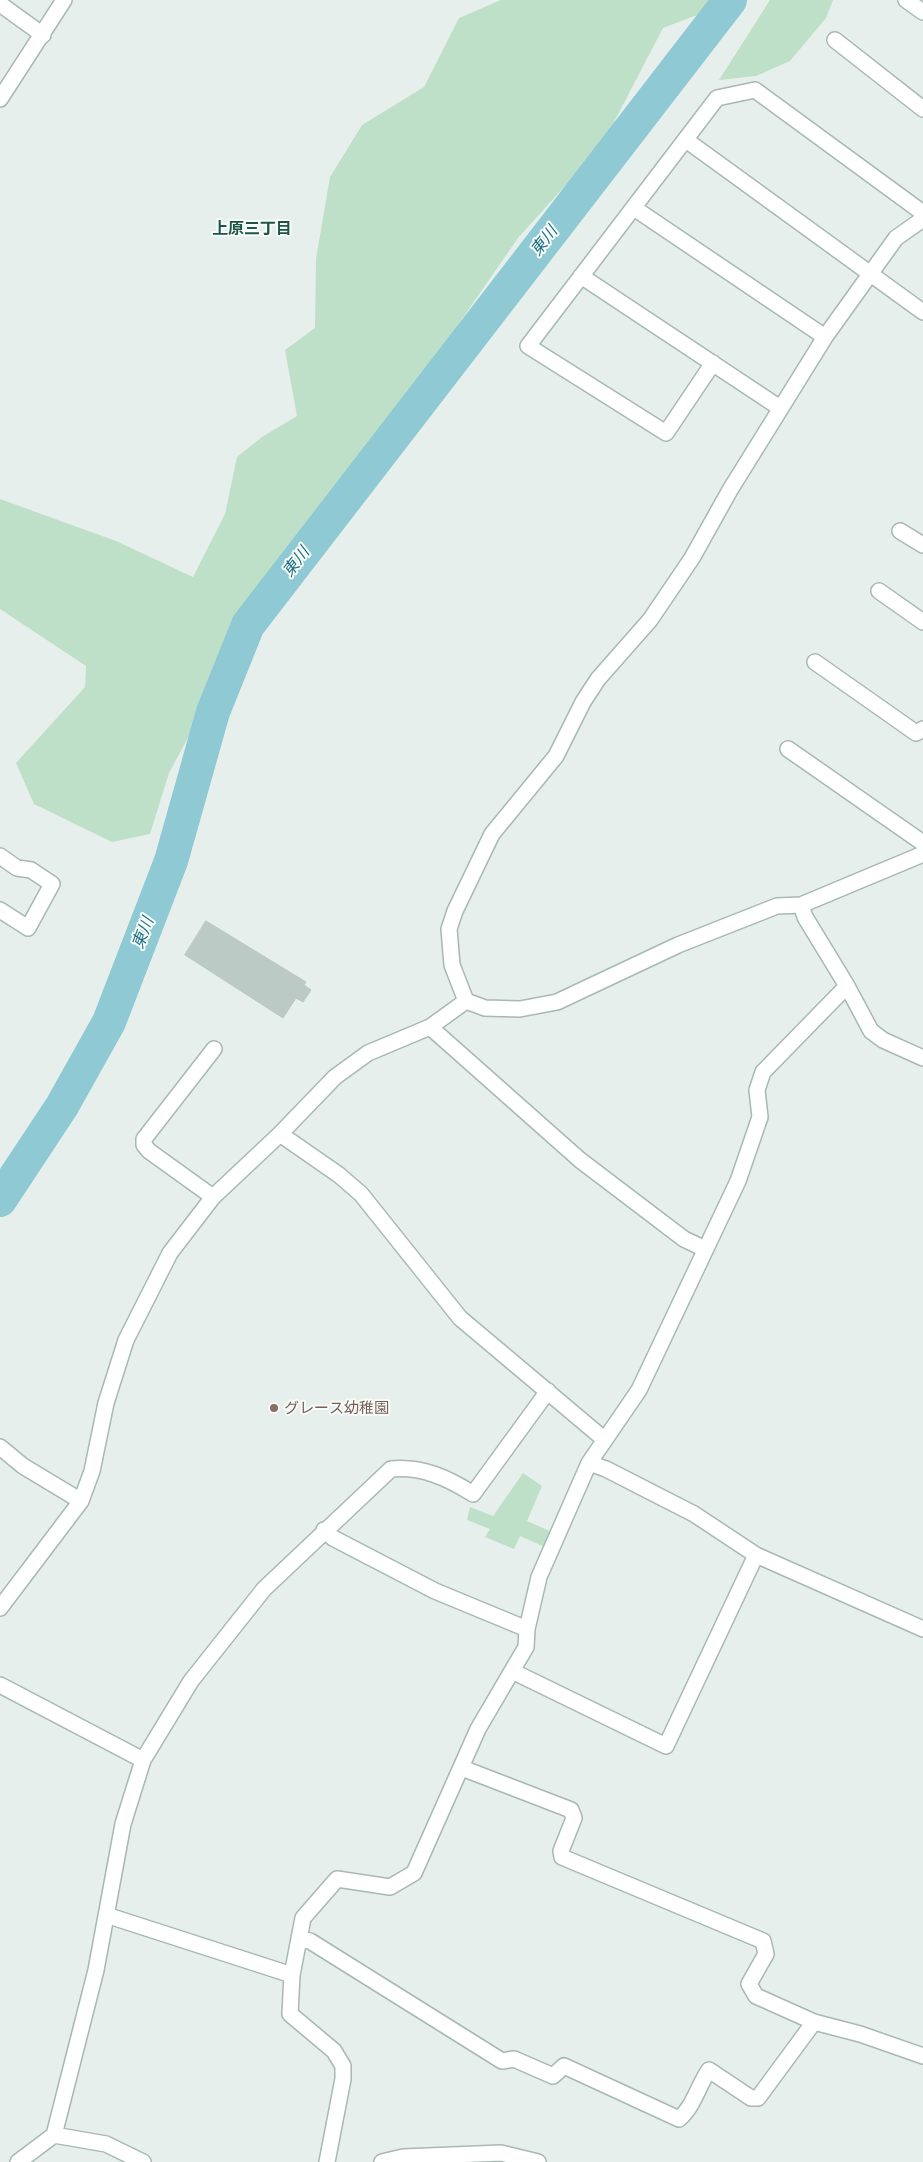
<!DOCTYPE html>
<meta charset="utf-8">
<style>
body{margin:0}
canvas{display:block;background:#e6efeb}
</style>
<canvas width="923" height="2162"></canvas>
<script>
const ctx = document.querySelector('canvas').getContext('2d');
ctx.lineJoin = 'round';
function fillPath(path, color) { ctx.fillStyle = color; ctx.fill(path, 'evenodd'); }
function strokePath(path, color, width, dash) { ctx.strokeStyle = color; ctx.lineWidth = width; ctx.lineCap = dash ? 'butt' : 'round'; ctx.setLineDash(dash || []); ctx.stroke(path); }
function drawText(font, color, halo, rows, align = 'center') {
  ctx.font = font + ' "Asap Condensed","Noto Sans JP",sans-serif'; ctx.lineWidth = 4; ctx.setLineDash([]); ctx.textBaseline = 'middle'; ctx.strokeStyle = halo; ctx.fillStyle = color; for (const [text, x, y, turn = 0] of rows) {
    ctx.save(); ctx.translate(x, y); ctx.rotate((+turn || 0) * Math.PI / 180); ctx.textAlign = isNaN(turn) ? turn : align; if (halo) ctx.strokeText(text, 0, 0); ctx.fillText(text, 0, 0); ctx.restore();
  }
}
const green = new Path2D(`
 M501,0h216l-4,9 -50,19 -61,117 -84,93 -76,110 -164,223 -109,202 -19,61 -38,8 -78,-38 -18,-41 69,-76 1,-21 -86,-57v-110l116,42 77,36 32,-63 12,-57 25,-20 35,-21 -12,-66 30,-22 1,-69 14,-82 32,-52 62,-38 35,-69z
 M770,0h63l-7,18 -36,43 -34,15 -37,4z
 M523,1473l19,13 -15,35 25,11 -5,16 -27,-12 -6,13 -29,-12 5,-8 -23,-9 3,-13 23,9z`);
const river = new Path2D(`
 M0,1200l62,-94 47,-84 62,-161 42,-149 35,-87 482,-625`);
const building = new Path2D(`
 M206,921l100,61 -2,3 7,5 -8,12 -7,-4 -13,20 -98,-63z`);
const minor = new Path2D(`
 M906,0l17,12
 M0,4l43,31
 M835,40l88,69
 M0,99l64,-99
 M686,140l237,172
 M634,208l191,129
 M581,276l199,132
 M713,363l-47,70 -138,-87 189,-248 38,-8 168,123
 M900,531l23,14
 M879,591l44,31
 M815,662l101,71 7,-4
 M788,749l135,94
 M0,856l17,12 14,2 21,14 -24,44 -28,-18
 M801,905l4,12 42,69 24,45 12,9 40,18
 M466,1001l-14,-36 -3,-36 6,-18 37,-77 64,-78 27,-54 15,-23 52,-59 42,-62 38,-68 95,-153 71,-99 27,-19
 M430,1027l150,133 104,79 21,10
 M280,1134l59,41 22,19 99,124 145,122
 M213,1197l-64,-46 -5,-6v-6l70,-90
 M0,1447l23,19 58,35
 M589,1463l17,6 88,45 62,41 167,74
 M324,1530l9,8 102,53 92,38
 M0,1608l81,-107 11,-30 14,-68 20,-63 44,-87 43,-56 67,-63 55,-57 33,-24 62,-26 36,-26 19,7 35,1 37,-7 121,-57 99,-39 24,-1 122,-51
 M512,1671l154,75 90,-191
 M0,1685l143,75
 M462,1768l109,42 3,8 -13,33 1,6 201,84 3,13 -17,30 7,12 58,26 46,12 63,22
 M106,1915l186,60
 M299,1939l11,2 192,120 12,-2 39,17 11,-10 115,53c15,-13 19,-33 30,-49l42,28h7l56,-76
 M54,2135l52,9 37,18
 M18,2162l36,-27 42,-165 27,-146 20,-64 48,-79 73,-92 127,-120c31,-3 57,9 82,25l75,-103
 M327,2162l16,-83v-13l-9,-15 -44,-37 2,-39 11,-57 34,-39 53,8 24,-14 64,-144 48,-82 1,-18 12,-52 50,-114 50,-73 99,-209 22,-64 -3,-27 6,-18 84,-86
 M382,2162l21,-5 98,-4 37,9`);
const markers = [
 [274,1408,5,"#8d6e63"]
];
const educationNames = [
 ["グレース幼稚園",284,1408]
];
const neighbourhoodNames = [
 ["上原三丁目",252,229]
];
const waterNames = [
 ["東川",544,241,-52],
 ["東川",296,562,-52],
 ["東川",143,933,-69]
];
fillPath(green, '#bfe0c8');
strokePath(river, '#8ec9d4', 34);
fillPath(building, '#bbcac4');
strokePath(building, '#b8c9c2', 1);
strokePath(minor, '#a8b8b2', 18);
strokePath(minor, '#fff', 15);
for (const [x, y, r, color] of markers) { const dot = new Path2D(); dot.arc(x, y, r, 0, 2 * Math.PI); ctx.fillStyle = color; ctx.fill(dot); strokePath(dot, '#f7fbf9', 2); }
drawText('15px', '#785e54', '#f7fbf9', educationNames, 'left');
drawText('bold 16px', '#1f5548', '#f7fbf9', neighbourhoodNames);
drawText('italic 16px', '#1c6f80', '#f7fbf9', waterNames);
</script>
